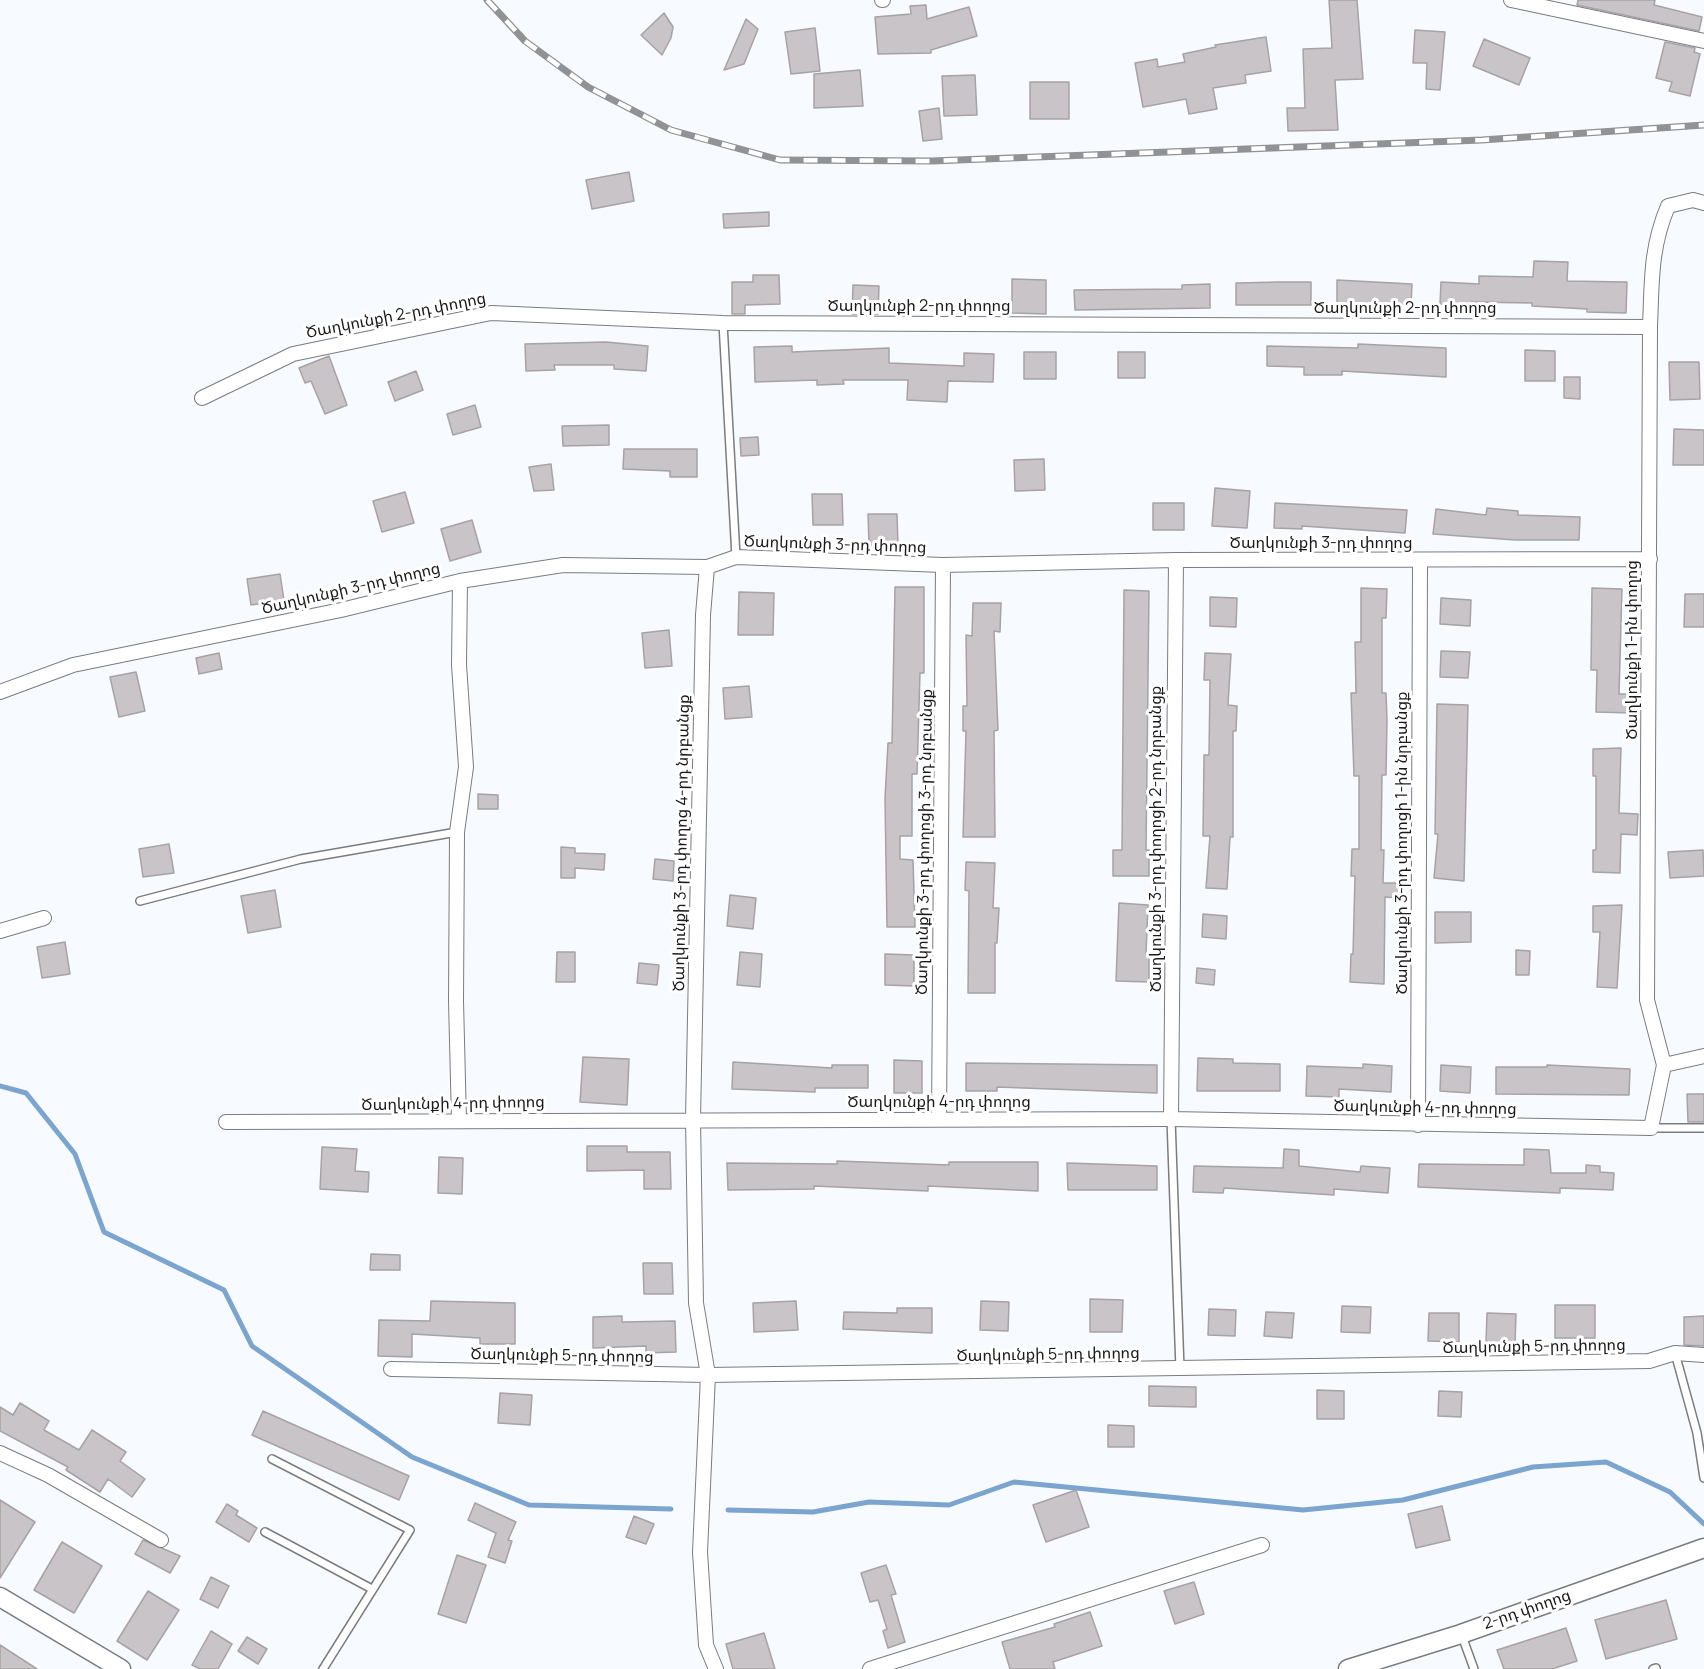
<!DOCTYPE html>
<meta charset="utf-8">
<style>
body{margin:0}
canvas{display:block;background:#f7faff}
</style>
<canvas width="1704" height="1669"></canvas>
<script>
const ctx = document.querySelector('canvas').getContext('2d');
ctx.lineJoin = 'round';
function strokePath(path, color, width, dash) { ctx.strokeStyle = color; ctx.lineWidth = width; ctx.lineCap = dash ? 'butt' : 'round'; ctx.setLineDash(dash || []); ctx.stroke(path); }
function fillPath(path, color) { ctx.fillStyle = color; ctx.fill(path, 'evenodd'); }
function drawText(font, color, halo, rows, align = 'center') {
  ctx.font = font + ' Manrope,"Noto Sans Armenian",sans-serif'; ctx.lineWidth = 6; ctx.setLineDash([]); ctx.textBaseline = 'middle'; ctx.strokeStyle = halo; ctx.fillStyle = color; for (const [text, x, y, turn = 0] of rows) {
    ctx.save(); ctx.translate(x, y); ctx.rotate((+turn || 0) * Math.PI / 180); ctx.textAlign = isNaN(turn) ? turn : align; if (halo) ctx.strokeText(text, 0, 0); ctx.fillText(text, 0, 0); ctx.restore();
  }
}
const stream = new Path2D(`
 M0,1086l26,7 49,61 29,78 120,58 28,56 160,111 117,48 142,4
 M728,1510l85,2 56,-10 80,3 65,-23 289,28 100,-10 130,-33 73,-5 64,30 34,32`);
const building = new Path2D(`
 M1329,0h28l6,79 -28,1 3,50 -50,1 -1,-23h18l-2,-59 29,-1z
 M1578,0h77l-1,5 48,12 -3,14 -122,-26z
 M926,5l1,14 42,-12 8,29 -46,14v3l-53,1 -3,-37 36,-3 -1,-8z
 M664,13l9,14 -2,11 -9,17 -21,-20z
 M746,19l12,10 -14,35 -20,6z
 M815,28l5,43 -29,3 -6,-42z
 M1415,30l30,2 -5,58 -14,-1 1,-26h-14z
 M1266,37l5,34 -26,4 1,8 -33,5 4,21 -28,5 -3,-15 -43,8 -8,-44 22,-4 1,8 27,-5 -2,-8 33,-7 -1,-2z
 M1484,39l46,19 -11,27 -46,-19z
 M1665,42l30,6 -1,4 6,2 -10,42 -21,-5 3,-9 -16,-4z
 M860,70l3,36 -49,2v-34z
 M975,75l2,40 -33,1 -2,-40z
 M1030,82h39v37h-39z
 M939,108l3,31 -19,2 -4,-30z
 M629,172l5,29 -42,8 -6,-29z
 M769,212v14l-45,2 -1,-14z
 M1534,261l34,1 -1,19 60,1 -1,31 -39,-1v-3l-55,-3v-3l-61,-1v4l-31,-2 1,-22 38,2v-8l54,1z
 M753,275h26l1,29 -35,1v9h-13v-32h21z
 M1012,279l34,1v34l-34,-1z
 M1337,280l75,4 -1,22 -74,-3z
 M1280,282h31v23h-75v-22z
 M1210,284v24l-135,2 -1,-20 108,-1v-4z
 M853,285l26,1 -1,28h-26z
 M606,342l42,4 -2,25 -32,-2v-4h-60l1,5 -29,1 -1,-27z
 M1358,344l88,4v29l-104,-6v4h-38v-8l-37,-1v-20l91,2z
 M792,346v6l97,-4v15l75,3v-13l30,1 -1,28 -45,-1 -1,21 -40,-2 1,-20h-65l1,4 -27,1v-5l-62,2 -1,-35z
 M1525,350l30,1v30h-30z
 M1024,352h32v27h-32z
 M1118,352h27v26h-27z
 M329,356l18,49 -22,9 -14,-33 -6,2 -6,-15z
 M1669,362h30l1,37 -30,1z
 M416,371l7,19 -28,11 -7,-19z
 M1564,377h16v22l-16,-1z
 M475,405l6,22 -28,8 -6,-21z
 M609,425v20l-46,1 -1,-20z
 M1674,429l30,1v35h-31z
 M758,437l1,18 -18,1 -1,-18z
 M624,449h73v28h-27v-6l-47,-2z
 M1044,459l1,31 -30,1 -1,-31z
 M551,464l3,26 -20,1 -5,-24z
 M1215,488l35,3 -3,37 -35,-2z
 M405,492l9,31 -32,9 -9,-31z
 M812,494h30l1,31h-30z
 M1153,503h31v27h-31z
 M1275,503l132,7 -2,23 -103,-7v3l-28,-1z
 M1487,508l31,3v4l62,2 -1,23h-64l-82,-6 3,-25 50,6z
 M868,514h29l1,31h-29z
 M472,520l9,32 -31,9 -9,-32z
 M280,574l4,26 -33,5 -4,-26z
 M895,587h29v86h-4l-3,101h-5v62h-12v23l13,1 2,67h-28l-2,-129 3,-55h4z
 M1361,588l26,1 -1,29h-4v75h4l1,27 -1,55h-4l-1,75h3l-1,33h18v15l-16,-1 -1,87 -34,-2 1,-28h2l2,-78h-4l1,-27h7v-73h-5l-3,-83h5l-1,-51h6z
 M1592,588l30,1 -3,105h15l-1,19 -37,-1 1,-42h-6z
 M1124,590l25,1 -3,259h3v26h-36v-26h9z
 M739,592l35,1 -1,42h-35z
 M1685,594h19v33h-20z
 M1210,597l27,1 -1,29 -26,-1z
 M1441,598l30,2 -1,26 -30,-2z
 M973,603h28l-1,29 -6,-1 4,99 -4,1 1,106h-32l3,-106h-3v-25h4l-1,-71 6,1z
 M669,630l3,36 -27,2 -3,-35z
 M1441,651l29,1 -2,26 -28,-1z
 M219,653l3,16 -23,5 -3,-16z
 M1205,653l26,1 -3,51 9,1 -1,25h-3v106h-3l-3,52 -21,-1 4,-52h-7l1,-81h5l1,-75h-6z
 M136,672l9,39 -26,6 -9,-40z
 M749,686l3,31 -27,2 -2,-31z
 M1437,704l31,1 -4,176 -30,-3 4,-44h-3z
 M1621,748l-2,65 19,1 -1,21 -16,-1 -1,39 -27,-1v-22h3v-74h-3v-27z
 M478,794l20,1v14h-20z
 M169,844l5,29 -31,4 -4,-28z
 M561,847l14,1v5l30,1 -1,16 -29,-2v10h-14z
 M1703,850l1,26 -34,2 -2,-26z
 M655,859l19,2 -1,20 -20,-2z
 M966,862l29,1 -2,45h6l-2,35h-2v50h-27l1,-102 -4,-1z
 M275,890l6,37 -33,6 -7,-37z
 M730,895l26,3 -3,31 -26,-3z
 M1119,903l29,2 -2,48h3v29l-33,-1z
 M1622,905l-5,83 -20,-1 3,-55h-7v-26z
 M1435,912h36v30l-36,1z
 M1203,914l24,2 -1,23 -24,-2z
 M65,942l5,32 -28,4 -5,-31z
 M1516,950l14,1 -1,24h-13z
 M557,952h18v30h-19z
 M740,952l22,2 -2,33 -23,-2z
 M885,954l29,1v31l-29,-1z
 M639,963l20,2 -2,20 -20,-2z
 M1197,968l18,2 -1,15 -18,-2z
 M583,1057l46,2 -2,46 -47,-3z
 M1198,1058l35,1v4l47,1v27h-83z
 M894,1060l28,1v32h-28z
 M733,1062l99,6v-3h36v23h-53v4l-83,-3z
 M966,1063l191,2v28l-160,-6v4h-31z
 M1363,1064l29,2 -1,26 -52,-3v8l-33,-1 1,-30 56,2z
 M1441,1065l30,2 -1,26 -30,-2z
 M1547,1065l83,4 -1,26 -133,-1v-27h51z
 M1687,1094h17v28h-16z
 M587,1146h40v6h43l1,37h-27v-19l-57,1z
 M322,1147l35,2 -2,22 14,1 -1,20 -48,-3z
 M1284,1149l15,1v16l61,6 1,-6 29,2 -2,25 -54,-4v6l-110,-7 -1,5 -30,-1 1,-26 89,2z
 M1524,1149l25,1 2,23h35v-8l14,1v6l14,1 -1,17 -53,-2v5l-142,-6 1,-23 105,1z
 M439,1157l24,1 -1,36 -24,-1z
 M837,1161l112,4v-3h89v29l-110,-5v5l-114,-5v3l-86,1 -1,-27 110,1z
 M1067,1163l90,3v24h-89z
 M371,1254l29,1v15h-30z
 M643,1263h29l1,31h-29z
 M1090,1299l33,1 -1,32h-32z
 M431,1301l84,2v41h-35v-6l-68,-4v23l-34,-1 1,-36 51,1z
 M796,1301l2,29 -44,2 -1,-29z
 M981,1301l28,1 -1,29 -28,-1z
 M1555,1305h40v33h-40z
 M1342,1306l29,1 -1,26 -29,-1z
 M897,1308h35v25l-89,-4 1,-17 53,1z
 M1209,1309l27,1 -1,26 -27,-1z
 M1266,1312l28,1 -2,25 -28,-2z
 M1429,1313h30v29l-31,-1z
 M1487,1313l29,1 -1,30 -29,-1z
 M622,1316v6l53,-1 1,31 -30,1v-7l-53,2v-31z
 M1704,1316v30l-20,-1v-28z
 M1149,1386l47,1v20l-47,-1z
 M1317,1390l27,1v28h-27z
 M1439,1391l23,1 -1,25 -23,-1z
 M500,1393l32,2 -2,30 -32,-2z
 M20,1403l29,18 -5,9 35,20 13,-20 34,22 -6,9 25,18 -13,18 -24,-18 -8,13 -34,-22 2,-3 -68,-36v-24l13,8z
 M263,1411l146,65 -10,24 -147,-65z
 M1108,1425l26,1v21h-26z
 M1076,1490l13,37 -43,15 -13,-37z
 M0,1500l35,22 -35,56z
 M475,1503l41,19 -8,18 4,1 -7,22 -17,-6 8,-24 -28,-13z
 M227,1504l11,7 -2,4 21,13 -8,14 -33,-20z
 M1442,1506l8,34 -34,8 -8,-34z
 M634,1516l20,8 -8,20 -20,-7z
 M143,1540l37,16 -10,17 -35,-19z
 M62,1542l40,24 -28,47 -40,-23z
 M457,1555l29,10 -20,58 -28,-9z
 M886,1565l10,29 -5,1 14,47 -17,6 -5,-17 4,-2 -9,-29 -8,2 -9,-29z
 M211,1577l18,9 -11,22 -18,-9z
 M1194,1582l10,32 -29,10 -11,-33z
 M148,1591l31,19 -32,50 -30,-19z
 M1666,1600l11,39 -71,20 -11,-39z
 M1090,1612l12,34 -49,16 2,7h-45l-8,-27 53,-15 -1,-3z
 M1566,1628l11,33 -25,8h-48l-7,-19z
 M211,1631l21,13 -14,25h-18l-8,-4z
 M764,1633l11,36h-42l-7,-25z
 M247,1637l20,12 -9,15 -20,-13z
 M0,1645l37,24h-37z`);
const service = new Path2D(`
 M723,323l13,234
 M140,901l161,-42 156,-27
 M1171,1119l9,250
 M1651,1128h53
 M1675,1353l22,80 7,45
 M272,1459l138,71 -87,139
 M265,1532l107,57
 M1462,1636l12,33
 M1653,1669l3,-1`);
const minor = new Path2D(`
 M882,0h1
 M1511,0l193,41
 M202,398l91,-44 198,-41 232,10 927,4
 M707,567l-4,48 -10,504 3,184 12,72 -8,177 6,93 10,24
 M0,692l73,-27 268,-55 119,-29 103,-16 144,2 29,-10 207,8 233,-5 474,-1
 M0,931l44,-13
 M1664,1065l40,-9
 M939,1119l4,-554
 M1171,1119l5,-559
 M459,1121l-3,-120 1,-169 9,-65 -7,-102 1,-84
 M226,1122l945,-3 480,9 13,-63 -17,-65 3,-673c2,-45 0,-78 18,-121l25,-6 11,3
 M1418,1125l2,-564
 M391,1369l317,6 941,-14 26,-8 29,2
 M0,1453l48,22 113,65
 M870,1669l392,-124`);
const tertiary = new Path2D(`
 M0,1597l121,72
 M1348,1669l113,-35 243,-86`);
const rail = new Path2D(`
 M487,0l38,41 63,46 83,43 109,30 152,1 550,-21 222,-15`);
const streetNames = [
 ["Ծաղկունքի 2-րդ փողոց",919,307],
 ["Ծաղկունքի 2-րդ փողոց",1405,309],
 ["Ծաղկունքի 2-րդ փողոց",396,316,-11],
 ["Ծաղկունքի 3-րդ փողոց",1321,544],
 ["Ծաղկունքի 3-րդ փողոց",835,545,2],
 ["Ծաղկունքի 3-րդ փողոց",351,589,-13],
 ["Ծաղկունքի 1-ին փողոց",1633,650,-90],
 ["Ծաղկունքի 3-րդ փողոցի 2-րդ նրբանցք",1157,839,-90],
 ["Ծաղկունքի 3-րդ փողոցի 3-րդ նրբանցք",925,842,-89],
 ["Ծաղկունքի 3-րդ փողոց 4-րդ նրբանցք",682,843,-89],
 ["Ծաղկունքի 3-րդ փողոցի 1-ին նրբանցք",1403,843,-90],
 ["Ծաղկունքի 4-րդ փողոց",939,1103],
 ["Ծաղկունքի 4-րդ փողոց",453,1104,-1],
 ["Ծաղկունքի 4-րդ փողոց",1425,1108,1],
 ["Ծաղկունքի 5-րդ փողոց",1534,1347,-1],
 ["Ծաղկունքի 5-րդ փողոց",1048,1355,-1],
 ["Ծաղկունքի 5-րդ փողոց",562,1356,1],
 ["2-րդ փողոց",1527,1610,-19]
];
strokePath(stream, '#7ba4ce', 5);
fillPath(building, '#c9c4c7');
strokePath(building, '#a7a2a5', 1.5);
strokePath(service, '#7a7c81', 10);
strokePath(minor, '#7a7c81', 16);
strokePath(tertiary, '#7a7c81', 21);
strokePath(service, '#fff', 7);
strokePath(minor, '#fff', 14);
strokePath(tertiary, '#fff', 18);
strokePath(rail, '#909295', 7);
strokePath(rail, '#fff', 4.5, [14]);
drawText('16px', '#1a1a1c', '#fff', streetNames);
</script>
